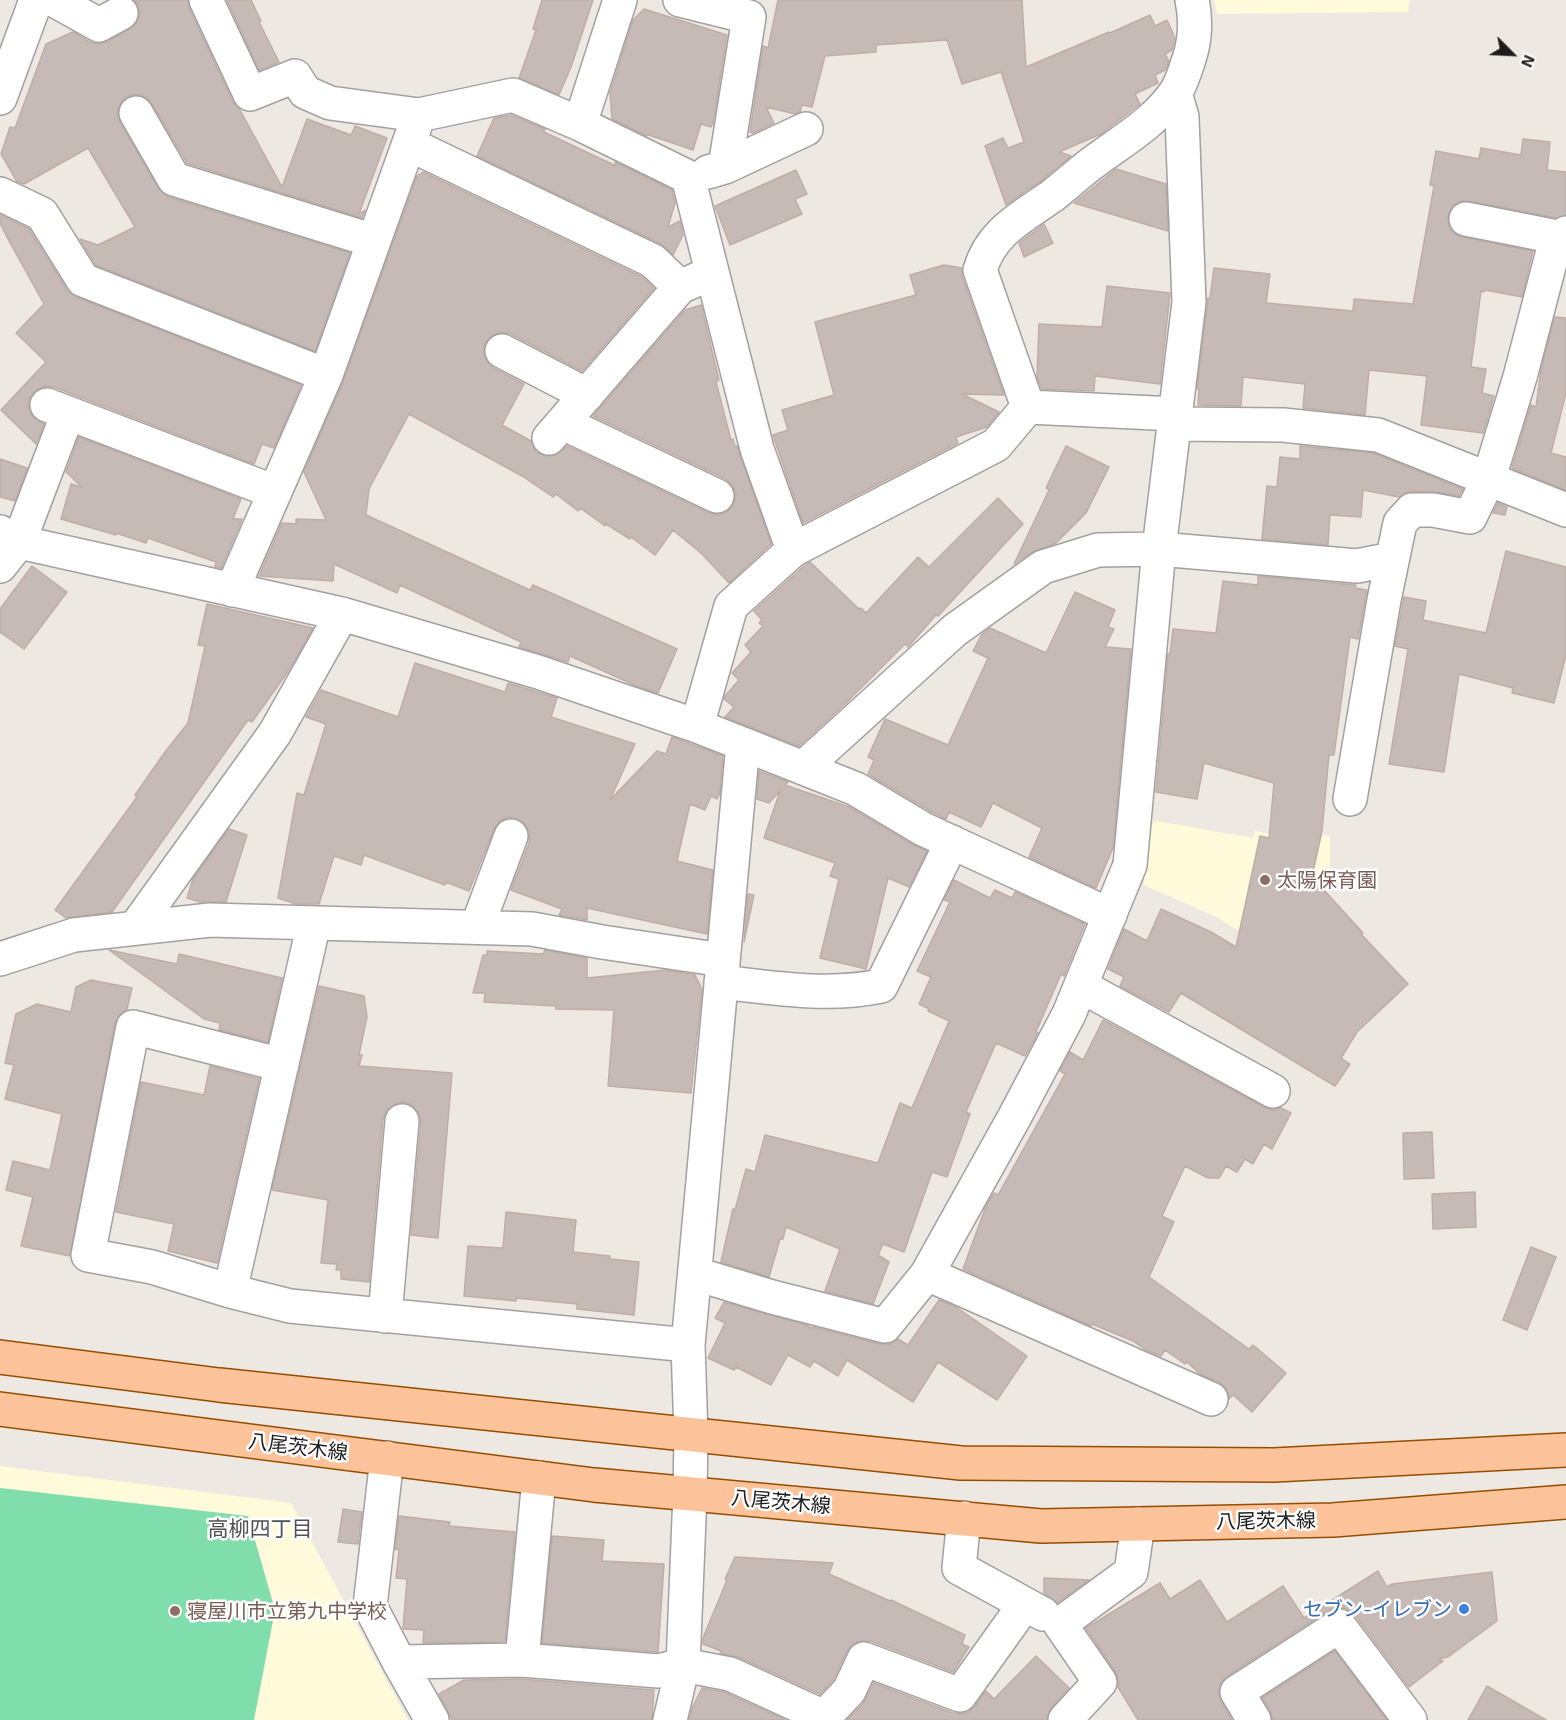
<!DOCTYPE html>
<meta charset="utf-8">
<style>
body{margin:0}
#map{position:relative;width:1566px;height:1720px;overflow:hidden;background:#eee8e2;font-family:"Exo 2",sans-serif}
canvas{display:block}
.north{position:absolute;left:1482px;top:24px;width:60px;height:60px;-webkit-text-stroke:4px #fff;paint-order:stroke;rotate:114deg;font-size:16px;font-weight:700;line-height:24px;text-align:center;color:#1d1d1d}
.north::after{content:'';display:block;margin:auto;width:21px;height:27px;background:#1d1d1d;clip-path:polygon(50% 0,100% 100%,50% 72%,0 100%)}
</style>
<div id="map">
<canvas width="1566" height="1720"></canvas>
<div class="north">N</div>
</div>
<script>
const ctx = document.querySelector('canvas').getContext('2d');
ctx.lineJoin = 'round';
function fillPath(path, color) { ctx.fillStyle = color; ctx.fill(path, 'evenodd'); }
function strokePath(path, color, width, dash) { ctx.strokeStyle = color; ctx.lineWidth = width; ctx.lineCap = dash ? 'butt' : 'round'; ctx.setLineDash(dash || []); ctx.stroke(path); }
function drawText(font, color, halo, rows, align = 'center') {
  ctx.font = font + ' "Exo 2","Noto Sans JP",sans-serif'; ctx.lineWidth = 5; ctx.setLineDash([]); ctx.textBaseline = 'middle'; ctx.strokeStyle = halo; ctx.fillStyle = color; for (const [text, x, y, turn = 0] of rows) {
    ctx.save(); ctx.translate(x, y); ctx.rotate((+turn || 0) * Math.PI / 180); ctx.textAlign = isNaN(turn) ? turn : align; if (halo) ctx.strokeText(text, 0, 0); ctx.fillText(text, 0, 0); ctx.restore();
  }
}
const education = new Path2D(`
 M1214,0h196l-2,12 -191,2z
 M1156,821l97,17 2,-7 31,6 4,-7 40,6v52l-65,59 -49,-30 -72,-32 3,-56z
 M0,1466l291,37 117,217h-408z`);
const pitch = new Path2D(`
 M0,1488l248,28 27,94 -21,110h-254z`);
const building = new Path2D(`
 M134,0h54l1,8 44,94 7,8 42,77 25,-68 44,16 4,-9 32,12 -28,76 6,-4 -3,8 -175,-55 -35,-59 -6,-7 -11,-3 -9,3 -6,7 -3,10 3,8 38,66 10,9 182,56 -35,98 -219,-86 -16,-26 18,6 37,-18 -47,-79 -64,36 -7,-2 -16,-28 9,-27 5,1 31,-84 27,-12 17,10 9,2 9,-3 22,-12 7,-7 3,-9 -2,-8z
 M227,0h24l10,21 -2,1 20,40 -20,8z
 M542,0h51l-22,67 -12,28 -40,-17 17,-48 -3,-1z
 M778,0h244l4,67 83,-35 1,1 40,-18 5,11 12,-6 8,18 -3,12 -7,4 4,7 -4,9 -10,5 3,8 -23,11 5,10 -39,30 -42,18 12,4 -30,25 -12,8 -2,-1v2l-21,15 -21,-59 18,-8 5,10 16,-6 -23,-70 -39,12 -15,-44 -71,5v7l-51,4 -13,51 -10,-2 -2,7 -5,2 -29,-7 8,16 -21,10 -3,-1 13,-86 5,2z
 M644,9l83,26 -14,89 -2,3 -10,-3 -8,26 -47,-16 1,2 -35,-17 -2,-26 23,-73z
 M511,115l34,14 -1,3 72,34 -1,-4 57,28 3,13 -7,24 12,-6 3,14 -10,20 -12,-11 -184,-88 17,-38z
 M1523,139l27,3 -3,28 19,2v43l-10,3 -87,-17 -10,1 -7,4 -4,10 1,10 4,7 9,4 71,14 -11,46 -37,-7 -1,2 -3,-1 -10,76 15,2 -4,24 12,3 -11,37 -62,-8 6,-49 -58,-6 -4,45 -62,-7 2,-24 -62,-7 -2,29 -43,-1 1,-16h-2l11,-91h2l4,-30 56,6 -4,29 87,8 1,-12 59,5 21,-118 -4,-1 6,-34 43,8 2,-11 40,7z
 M1116,169l50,15 2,47 -94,-28z
 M796,170l11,24 -12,5 7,15 -72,31 -15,-39z
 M423,172l219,105 12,11 -72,83 -71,-37 -10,-2 -10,4 -6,7 -2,8 4,11 6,6 31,16 -22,41 29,16 5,11 9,4 11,-1 11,-9 142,67 9,2 10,-4 6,-8 2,-9 -4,-9 -6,-6 -133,-63 92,-106 16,-5 18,75 -3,2 15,58 2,-1 2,8 2,-1 34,98 -42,39 -27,-29 -29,-24 -18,25 -24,-18 -1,2 -24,-15 -1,2 -25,-18 -2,3 -22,-17 -3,3 -31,-21 -113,-62 -40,75 -3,26 164,75 3,-5 144,64 -19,44 -19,-6 -69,-31 -2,6 -49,-15 2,-5 -121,-57 -3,8 -63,-29 -1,17 -74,-5 23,-53 14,1v-5l30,1 -22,-48 39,-90 74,-206z
 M0,215l29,14 38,61 9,7 225,88 -27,63 -12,-4 -8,20 -200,-77 -9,-1 -9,4 -7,9v10l3,7 12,8 -8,20 -35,-34 45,-48 -30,-29 28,-29 -35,-63 -9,-18z
 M1044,224l9,19 -29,14 -5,-14z
 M944,265l18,3v8l42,119 -42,-1 37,18 -12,15 -31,10 2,6 -155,80 -30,-88 15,-5 -6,-20 52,-15 -19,-73 101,-27 -6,-20z
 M1107,286l63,7 -10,91 -65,-8 -1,15 -52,-2 -5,-12 2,-53 63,3z
 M1555,317l11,1v75l-15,60 15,4v33l-54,-22 19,-63 5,2 5,-38z
 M79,437l162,62 -8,20h9l-21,49 -6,-1 1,-5 -68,-24 -2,5 -30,-10v2l-55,-16 10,-35 11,3 -16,-15z
 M1066,446l43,21 -23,46 -30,30 -24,9 -18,12 35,-74 -3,-2z
 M1300,446l73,7 90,36 -4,7 -23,-4 -24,-1 -7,2 -6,4 -36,-7 -2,27 -31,-2 -2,30 -66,-6 5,-53 10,1 3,-30 20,2z
 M0,459l27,9 -12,33 -15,-4z
 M998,498l25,26 -85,92 -2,-1 -28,32 -3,-3 -59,59 -47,43 -74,-29 9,-10 -10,-8 1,-3 14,-16 -7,-7 19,-21 -6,-7 18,-19 -4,-3 3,-3 -8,-9 50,-45 6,-4 49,47 2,-1 5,5 52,-56 11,10z
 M1498,503l9,4 -2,8 -12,-2z
 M1506,551l60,16v88l-12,48 -42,-10 1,-5 -54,-14 -15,98 -55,-8 19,-115 -13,-3 9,-49 22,4 -3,19 63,13z
 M32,566l35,26 -43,57 -24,-17v-23z
 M1258,576l98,9 -1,3 12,2 -9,49 -8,-2 -16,118h-5l-7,76 -10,46 51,56 -2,1 47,50 -51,48 -16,26 9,6 -15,22 -154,-93 -12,19 -49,-26 4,-9 -16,-8 16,-40 23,12 14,-32 50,23 25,15 24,-111 9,2 5,-55 -70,-20 -7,36 -41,-7 12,-138h2l3,-25 43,4 7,-52 35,4z
 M1075,592l40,18 -7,17 6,2 -9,18 26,2 -18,199 -17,40 -67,-31 13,-29 -49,-25 -12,24 -32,-15 -3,7 -14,-7 -64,-38 6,-14 -6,-3 17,-38 63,26 40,-87 -15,-7 9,-17 8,-6 56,25z
 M207,604l106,24 -24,42 -37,52 -4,-2 -136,192 -46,6 -11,-8 82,-113 -2,-2 30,-43 23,-29 17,-77 -7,-1z
 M415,663l90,29 3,-9 49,15 -6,19 84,27 -25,56 47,-49 9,3 6,-17 51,19 -3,37 -3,6 -6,-3 -6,14 -15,-6 -13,57 36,9 -6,64 -120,-26v12l-28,-5 3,-6 -51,-19 18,-47 1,-10 -5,-9 -7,-5 -10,-2 -8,4 -6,8 -25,62 -23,-9 -1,3 -81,-30 -3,10 -27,-9 -15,48h-23l-18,-6 19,-105 7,2 22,-71 -20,-7 15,-27 77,27z
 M759,771l29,11 -3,3 64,22 64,38 14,6 -18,36 -21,-9 -22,91 -46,-11 19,-79 -9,-3 5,-13 -71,-25 16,-47 -11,12 -12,-4z
 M229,829l18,6 -21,67h-26l-13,-4 6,-19z
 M954,880l36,18 5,-8 17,8 3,-6 70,32 -21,52 -3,-2 -25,58 2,1 -13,23 -29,-13 -30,69 4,2 -23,63 -15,-5 -28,80 -21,-8 -5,11 11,7 -16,42 -48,-13 15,-42 -54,-22 -3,12h-3l-11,38 -48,-15 12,-53 2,1 11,-41 9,3 10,-37 113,28 22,-60 12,5 37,-87 -21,-10 1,-2 -10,-5 12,-27 -14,-6 33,-69 -6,-2z
 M748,894l6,1 -10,47z
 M109,950l68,14 2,-10 103,24 -14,64 -49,-12 1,-7 -16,-4z
 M545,950l42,8v20l78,-8 30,5 7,14 -11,104 -83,-7 6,-76 -58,-1v-3l-72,-4 1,-9h-12l10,-38h4v-4l56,3z
 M91,980l41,8 -5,21 -8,6 -4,8 -45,233 -49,-10 12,-49 -27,-7 7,-29 37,9 12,-56 -57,-15 9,-34 -9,-2 11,-49 21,-10 34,8 5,-25z
 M319,986l45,10 3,21 -8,38h3l-3,11 93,7 -14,165 -27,-3 10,-113 -2,-9 -7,-8 -9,-3 -8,2 -8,6 -4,9 -14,163 -28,-3v-9h-5l1,-6 -16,-1 7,-63 -56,-10z
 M1103,1020l161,87 9,3 8,-2 10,5 -19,36 -8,-5 -11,20 -8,-5 -8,13 -11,-6 -7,12h-11l-23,-12 -23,50 12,6 -25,55 100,72 4,-4 33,28 -34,39 -19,-17 -4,4 -3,-11 -7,-6 -19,-8 -13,-12 -2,2 -20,-14 -4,6 -15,-6 -13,-9 -41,-17 -1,2 -128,-57 23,-63 8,-13 4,2 67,-121 -5,-3 10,-19 13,8z
 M210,1066l49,13 -42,184 -49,-12 6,-27 -58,-12 25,-130 63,13z
 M1432,1132l2,46 -30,1 -1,-46z
 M1475,1192l1,35 -43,2 -1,-35z
 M506,1212l70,8 -3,32 37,4v3l29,3 -5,53 -57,-6v-5l-61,-6v3l-52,-5 4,-50 35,2z
 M1531,1247l25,10 -29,73 -24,-10z
 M939,1300l17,7 71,49 -30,44 -59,-38 -25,40 -66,-42 -9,16 -24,-15 -4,6 -22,-12 -17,30 -35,-18 -2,3 -26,-12 17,-35 -10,-5 9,-16 82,23 6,3 1,-1 67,17h10l8,-5 10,6z
 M343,1509l19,3 -4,32 -20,-2z
 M399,1516l51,6 -1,4 66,6 -10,110 -82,1 1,-13 -21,-1 4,-50 -11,-1 3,-28 -4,-1z
 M552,1536l52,4 -2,21 62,3 -6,88 -116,-9z
 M735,1557l98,6 -4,11 61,27 1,-1 74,35 -3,9 7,3 -16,25 -82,-31h-10l-9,3 -5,7 -14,29 -13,14 -82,-37 -18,-4 1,-2 -18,-7v-6l24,-58 -2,-1z
 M1378,1571l9,16 5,-3 100,-12 5,49 -49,36 -10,2 5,2 -34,26 -55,-73 -7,-5 -9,-2 -9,3 -102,66 -6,7 -3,9 3,9 11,19h-94l-20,-33v-8l-3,-8 -29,-43 74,-45 10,16 30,-19 27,42 56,-36 21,32z
 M1044,1578l45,2 -32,23 -13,-10z
 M1335,1651l52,69h-114l-3,-10 -8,-12z
 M1036,1656l33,32 -18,20 -4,7v5h-200l16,-16 11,-21 79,30 8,1 8,-2 6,-6 11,-15 8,8z
 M521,1679l133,11 -2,30h-200l-13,-26 25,-14z
 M1487,1686l59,34h-78z
 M702,1688l22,4 61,28h-96l3,-12z`);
const minor = new Path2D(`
 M54,0l45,25 22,-12
 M206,0l44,94 45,-18 10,16 25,11 89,12 94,-20 67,29 108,53 69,272 36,101
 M680,0l69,17 -24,150
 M0,98l36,-98
 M136,113l38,66 200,62
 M580,124l40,-124
 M409,144l244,117 27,26
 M708,172l17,-5 81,-38
 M0,194l42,20 41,66 243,95
 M1466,219l96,19
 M502,351l85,44
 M47,405l228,87
 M1028,407l148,7
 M563,423l154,73
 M1175,424l108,1 95,10 188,75
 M549,438l131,-151 20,-9
 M0,532l19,10 323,72 196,58 159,54 46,18 -55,601 3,90 -1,59 -7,171 -13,55
 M0,566l19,-24 49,-129
 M232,590l94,-215 93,-260
 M697,726l34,-120 62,-56 203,-105 32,-38 -48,-137c11,-38 42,-53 72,-74 14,-11 28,-24 43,-35 27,-20 60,-39 80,-68 7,-10 10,-23 14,-34 6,-18 7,-40 3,-59
 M743,744l113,45 67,40 187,86
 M803,768l152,-138 88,-63 55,-17 61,-1 198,17 35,-7
 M1350,799l34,-199 16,-77 12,-13h21l37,7 19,-39 31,-101 33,-126 13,-18
 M477,927l34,-91
 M135,928l140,-195 67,-119
 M0,959l74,-24 136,-15 322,9 70,13 121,18
 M721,982c54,6 106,15 160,4l71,-144
 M1081,986l192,105
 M282,1065l-149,-38 -45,228 64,12 78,24 60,15 398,39
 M696,1274l76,23 113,29 42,-52 87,-156 55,-104 61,-149 29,-316 30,-247 -7,-185 -7,-24
 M927,1274l284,125
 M230,1291l84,-368
 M385,1316l17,-195
 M387,1458l-17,148 29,56 33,58
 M964,1518l-5,50 84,46
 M522,1660l17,-182
 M399,1662l123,-2 136,11 25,-6 47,9 94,43 25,-26 15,-32 96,36 65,-91
 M1065,1720l35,-38 -40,-58 71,-52 7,-48
 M1254,1720l-17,-28 102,-66 71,94`);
const major = new Path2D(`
 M0,1357l219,28 742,78 313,2 292,-15
 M0,1409l594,76 447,41 292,-6 233,-18`);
const markers = [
 [1265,880,6,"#8d6e63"],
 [1464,1609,6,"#3f7fe0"],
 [175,1611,6,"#8d6e63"]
];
const educationNames = [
 ["太陽保育園",1277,880],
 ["寝屋川市立第九中学校",187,1611]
];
const streetNames = [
 ["八尾茨木線",298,1447,7],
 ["八尾茨木線",781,1502,5],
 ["八尾茨木線",1266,1521,-1]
];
const shopNames = [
 ["セブン-イレブン",1452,1609]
];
const neighbourhoodNames = [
 ["高柳四丁目",260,1529]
];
fillPath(education, '#fffada');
fillPath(pitch, '#80deac');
fillPath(building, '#c6bab6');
strokePath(building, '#c0ada5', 1.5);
strokePath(minor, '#a1a1a1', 36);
strokePath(major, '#954e00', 36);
strokePath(minor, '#fff', 33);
strokePath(major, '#fcc39a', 33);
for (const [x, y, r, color] of markers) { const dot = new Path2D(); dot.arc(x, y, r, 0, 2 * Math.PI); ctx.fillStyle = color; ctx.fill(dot); strokePath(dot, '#fff', 2); }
drawText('20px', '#785e54', '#fff', educationNames, 'left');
drawText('20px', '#1d1d1d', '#fff', streetNames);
drawText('20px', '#366cbe', '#fff', shopNames, 'right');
drawText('21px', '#505050', '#fff', neighbourhoodNames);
</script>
